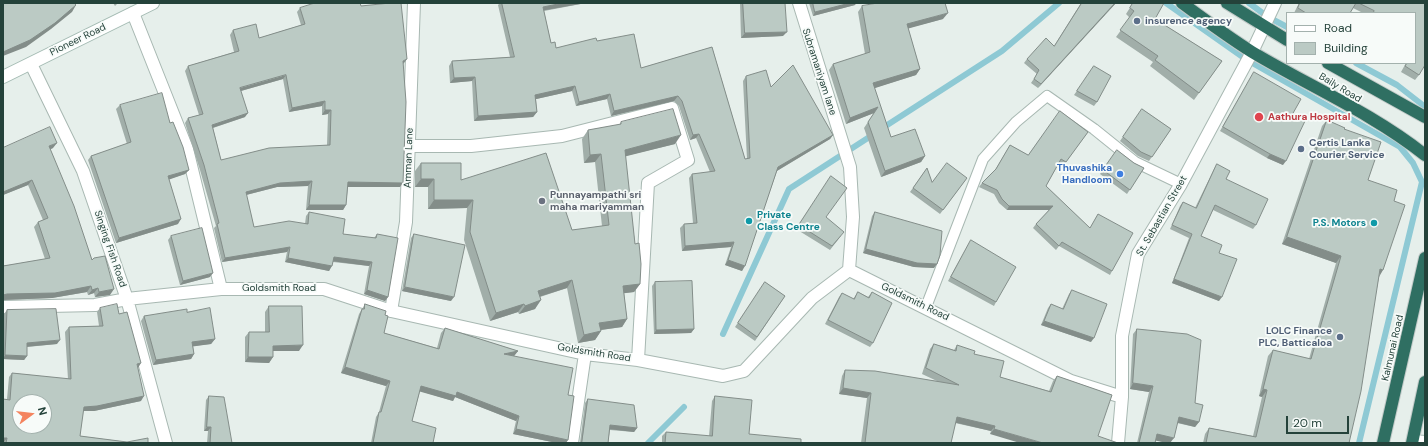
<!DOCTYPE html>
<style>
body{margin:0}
#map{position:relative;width:1428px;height:446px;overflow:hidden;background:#e6efeb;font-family:"DM Sans",sans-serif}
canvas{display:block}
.frame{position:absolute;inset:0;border:4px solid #24423a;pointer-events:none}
.legend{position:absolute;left:1286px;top:12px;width:130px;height:52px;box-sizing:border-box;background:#f7fbf9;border:1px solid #a3b1ad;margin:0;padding:5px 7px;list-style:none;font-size:12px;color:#24423a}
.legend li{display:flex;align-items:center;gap:8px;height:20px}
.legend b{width:20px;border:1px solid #a3b1ad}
.north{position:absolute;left:12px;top:394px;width:40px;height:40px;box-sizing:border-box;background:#f7fbf9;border:1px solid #a3b1ad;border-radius:50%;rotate:75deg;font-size:11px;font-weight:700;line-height:16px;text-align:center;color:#24423a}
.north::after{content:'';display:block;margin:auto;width:14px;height:18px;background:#f4845f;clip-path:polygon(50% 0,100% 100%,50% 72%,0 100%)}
.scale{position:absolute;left:1286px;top:416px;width:63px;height:18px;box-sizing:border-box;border:2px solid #24423a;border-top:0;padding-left:5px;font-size:12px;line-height:14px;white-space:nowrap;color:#24423a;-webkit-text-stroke:3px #f7fbf9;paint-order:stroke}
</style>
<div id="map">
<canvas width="1428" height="446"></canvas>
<div class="frame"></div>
<ul class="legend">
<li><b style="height:5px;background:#fff"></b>Road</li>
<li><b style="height:11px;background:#bbcac4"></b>Building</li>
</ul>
<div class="north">N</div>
<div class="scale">20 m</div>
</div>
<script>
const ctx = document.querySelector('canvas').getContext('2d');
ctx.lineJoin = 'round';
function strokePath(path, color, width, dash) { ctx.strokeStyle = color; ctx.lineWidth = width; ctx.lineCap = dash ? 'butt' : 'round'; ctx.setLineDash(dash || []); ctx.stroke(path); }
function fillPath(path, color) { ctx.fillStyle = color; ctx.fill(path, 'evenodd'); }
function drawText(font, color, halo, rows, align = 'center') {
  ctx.font = font + ' "DM Sans",sans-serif'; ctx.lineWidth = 3.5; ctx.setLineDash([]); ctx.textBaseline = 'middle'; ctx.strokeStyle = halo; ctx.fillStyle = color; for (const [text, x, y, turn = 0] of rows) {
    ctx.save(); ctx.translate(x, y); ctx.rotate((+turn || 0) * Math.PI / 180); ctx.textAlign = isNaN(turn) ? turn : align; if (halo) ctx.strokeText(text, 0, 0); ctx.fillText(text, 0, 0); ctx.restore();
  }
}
const stream = new Path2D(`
 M1166,3l81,57 153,87 13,16 9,19 -63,261
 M1249,3l19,14 19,10
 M1356,63l41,22 27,21h1
 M881,129l121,-78 57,-48
 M723,334l66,-145 85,-55
 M648,443l36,-36`);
const lane = new Path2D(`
 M926,307l57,-148 33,-37 31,-26 47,33 41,33 46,22`);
const street = new Path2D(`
 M799,3l51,164 3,50 -4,53
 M133,13l54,136 34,140
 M31,64l52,107 44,128 39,144
 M410,146h61l91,-10 110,-28 16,52 -40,23 -10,177
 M3,307l92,-2 32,-6 94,-10h103l67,22 194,43 53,6 85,16 21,-5 68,-73 37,-28 222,111 51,16
 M391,311l15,-89 8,-219
 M572,443l13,-89
 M1118,443l4,-46v-61l16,-82 43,-70 71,-132 23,-49`);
const secondary = new Path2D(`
 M3,77l150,-74
 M1413,441l12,1`);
const highway = new Path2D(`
 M1182,3c23,17 46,34 70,49 57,34 120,61 173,103
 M1227,3l60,37
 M1328,63l97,54
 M1383,443l42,-185
 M1412,443l13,-61`);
const wall = new Path2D(`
 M113,3h5l-3,3z
 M500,3h86l-42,8 7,32 5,5 41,-7 44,27 71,-21 33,112h2l-4,-78 3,-5 25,11 62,48 -3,4 -53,32 -35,100 -17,-6 6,-18 -49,4 -2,-23 4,-4 9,-1 -4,-45 3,-4 18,-2 -14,-34 -6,2 -11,-34 -5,-5 -63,15 -4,-17 -31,7 -4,-15 -36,8 1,13 -4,5 -59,4 -2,-40 -22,2 -1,-17 3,-5 58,-4 -12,-52z
 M740,3h45l-2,33 -42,2z
 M809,3h47l-1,2 -42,11z
 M1081,3h35l-78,85 -7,-5 6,-9 -13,-11 3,-4 27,-13z
 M1133,3l22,16 67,42 -28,39 -44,-34 3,-4 -37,-25 14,-19 -4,-4z
 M1299,3h126l-6,72 -4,5 -14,-8 5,-9h9v-50h-52l-10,-5 -3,5h-56z
 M361,6l43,57 -1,1 -3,123h-52l-2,18 -3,5h-37l2,-24 -31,1 -31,8 8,32 51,-3 1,-8 3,-4 34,22 31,4 3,-4 11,63 -3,4 -21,-7 5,-28 -36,-4 -4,9 -44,-9 2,-10 -65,10 -8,-34 2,-2 -16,-56 -15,-47 3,-5 11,-3 -14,-44 3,-5 46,-14 -4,-17 3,-5 26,8 42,-13 -4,-13 3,-4zM283,79l6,33 33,-6v9l6,-1 -1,31 -106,15 -8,-32 32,-11 -4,-26z
 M862,6l81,13 -35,9 12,41 -4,6 -42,13 17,49 34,19 -4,6 -40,15 -17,-49 10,-15 -28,11 -17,-54 4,-6 32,-10 -7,-42z
 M1094,66l3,36 -3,4 -20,-11z
 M1254,72l29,93 -16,-7 -47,-27z
 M120,105l50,18 19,47 -4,4 -16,5 9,45 -62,19 -28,-83 3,-4 36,-12 -11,-35z
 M1142,109l29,20 -22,32 -11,-5 -18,-15z
 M1327,120l17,9 24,51 26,21 -15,76 -30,166h-146l2,-9 4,-6 44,8 9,-39 -3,-1 9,-40 5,-6 36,9 27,-96 -54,-19 40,-118z
 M621,122l54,22 -50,12 10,88 5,40 -6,8 -10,1 3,26 -5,8 -21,3v1l-6,9 -17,3 -11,-55 -27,9 -5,12 -16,5 -1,-2 -28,9 -26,-81 3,-32 -39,1v-22h-13v-16l6,-8 40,17 111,50 30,-4 -7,-64 -11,1 -2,-24 6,-9 31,-5z
 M1088,132l-25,34 -4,-3 -13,23 44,42 8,-14 14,57 -2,4 -51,-29 -3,4 -23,-22 3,-4 13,-14h-42l-8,-7 -5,-9 -15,-7 3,-4 13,-13 15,-25 18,10z
 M3,148h50l-3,1 42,111 18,35 -15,2 -1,-4 -6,2 -1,-3 -35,6 -49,2v-34l42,-7 -11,-32 4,-5 5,-2 -15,-35 -25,10z
 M1117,150l17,13 10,5 -17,26 -27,-20z
 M1217,164l39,61 -3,4 -40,-19 -12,26 18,17v48l-47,-18 17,-45 -19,-9 10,-23 3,-4 12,6 19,-39z
 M927,168l5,14 35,-4 -27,36 -30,-22z
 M831,176l-5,41 15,19 -11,14 -34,-21z
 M875,212l59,56 -20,-1 -51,-14 9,-37z
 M414,234l37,67 -49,-10 9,-53z
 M171,236l39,41 -30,8 -12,-45z
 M971,240l25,62 -2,4 -46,-25z
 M655,282l39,47 -3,4 -37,1 -2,-48z
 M765,282l20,14 -30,45 -20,-14z
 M1072,290l19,52 -50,-17 7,-17 3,-4 11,5 7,-15z
 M858,292l10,5 4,-5 1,51 -3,4 -45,-23 14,-27 3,-4 11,6z
 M365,304l20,11 -1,18 53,15 4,-15 4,-5 73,23 -4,5 54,39 -2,48h-9l-44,-9 3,-13 -61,-24 -2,4 -33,-10 -8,30 21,22h-62l5,-26 3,-5 7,-26 -45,-13 18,-59z
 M269,306l30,45h-26v6l-4,6 -24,-1v-25l4,-5h16v-20z
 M100,308l19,6 19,54 3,33 -47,10h-11l-3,25 47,6 21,1h-144v-1h-1v-43h4l2,-22 3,-4 56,6 -3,-47 4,-5 30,-1 -2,-14z
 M7,310l50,34 -30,3v9l-3,4 -21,-1 1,-45z
 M187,312l28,27 -4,5 -18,2 1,8 -3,5 -38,6 -12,-44 3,-5z
 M1137,329l58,74 4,19 -4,5 -18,-4 -7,20h-3l-11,-3 -1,3h-18l12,-51 -19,-3 3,-55z
 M934,344l20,6 3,-5 17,9 26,23 49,14 4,-10 4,-5 55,19 -122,39 1,-3 -36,-8 -4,20h-90l6,-45 -28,-4 3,-18 3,-6 92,11 -15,-7 8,-25z
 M209,396l23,47h-25l1,-12h-4l2,-31z
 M715,396l34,38 52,9h-139v-7l4,-4 43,4 3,-35z
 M588,399l49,29 -3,4 -24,-2 -2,13h-28l5,-40z`);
const shadedWall = new Path2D(`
 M563,3h23l-46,8 3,-4z
 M850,3h6l-1,2 -42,11 2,-4z
 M1115,3h1l-78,85 3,-4z
 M76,5l-4,7 -21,17 -25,18 -23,9v-4z
 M948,13l-5,6 -40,11 4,-6z
 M787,32l-4,4 -42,2 4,-5z
 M407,59l-3,4 -4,2 3,-4z
 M920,69l-4,6 -47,15 4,-7z
 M286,75l-3,4 -46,13 3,-4z
 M475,77l-3,4 -22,2 4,-5z
 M575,86l-3,5 -40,9 3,-5z
 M610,94l-3,5 -31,7 3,-4z
 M678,96l-4,5 -63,15 3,-5z
 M325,101l-3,5 -33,6 3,-4z
 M878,107l-4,6 -28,11 4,-6z
 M325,110h6l-3,4 -6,1z
 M537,112l-4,5 -59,4 4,-5z
 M248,113l-3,4 -36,12 3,-4z
 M699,134l-3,4 -6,2 3,-5z
 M681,135l-6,9 -56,14 6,-8z
 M833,135l-3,4 -55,33 3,-5z
 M57,143l-4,5 -8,4 4,-6z
 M601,154l-6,8 -11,1 6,-8z
 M1270,154l16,7 -3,4 -16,-7z
 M925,156l-4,6 -40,15 4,-6z
 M189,170l-4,4 -20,7 3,-5z
 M421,179h13l-6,8h-13z
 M32,180l-4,5 -25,10v-3z
 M312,181l-4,5 -31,1 -35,9 4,-4 34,-9z
 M348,182l55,1 -3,4h-55z
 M434,200h39l-6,8 -39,1z
 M309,205h37l-3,5h-37z
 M1009,206h44l-3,4h-43z
 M181,219l-3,5 -62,19 3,-5z
 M1287,237l54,19 -5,7 -54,-19z
 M734,242l-3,5 -49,4 3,-5z
 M290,247l-3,5 -65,10 3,-4z
 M866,249l71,15 -3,4 -20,-1 -51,-14z
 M334,257l38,5 -3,4 -38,-5z
 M288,258l44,8 -3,5 -44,-9z
 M728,260l17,6 -3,5 -17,-6z
 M1380,269l3,1 -4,7z
 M213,273l-3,4 -30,8 3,-4z
 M1174,279l48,18 -3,4 -47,-18z
 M572,280l-5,8 -35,11 6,-8z
 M640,284l-6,8 -16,2 5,-8z
 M91,286l-4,6 -35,6 -49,2v-5l4,-1z
 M405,287l49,10 -3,4 -49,-10z
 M98,288l-4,5 -6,2 4,-5z
 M114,289l-4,6 -15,2 4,-5z
 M367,290l21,7 -3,4 -21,-7z
 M541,300l-6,9 -16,5 6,-8z
 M524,304l-6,8 -28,9 6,-8z
 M627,319l-5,8 -29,4 6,-8z
 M1044,321l50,17 -3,4 -50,-17z
 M694,329l-3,4 -37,1 2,-4z
 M601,331l-6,9 -17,3 6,-8z
 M215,339l-4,5 -22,3 3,-5z
 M60,340l-3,4 -33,3 3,-4z
 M303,345l-4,6h-30l4,-5z
 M518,351l-4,5 -10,-2z
 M194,354l-3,5 -38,6 3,-5z
 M5,355l22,1 -3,4 -21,-1z
 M248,357h25l-4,6 -24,-1z
 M141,363l-3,5 -1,-4z
 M345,367l45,14 -4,5 -45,-13z
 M1133,383l20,3 -4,6 -19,-3z
 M421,386l36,6 62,24 -3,5 -61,-24 -2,4 -35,-10z
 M843,388l28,5 -4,5 -28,-4z
 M1263,389l4,1 -5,7 -3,-1z
 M144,396l-3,5 -47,10h-13l3,-4z
 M957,417l38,9 -4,5 -38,-9z
 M1179,417l20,5 -4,5 -20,-5z
 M610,425l27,3 -3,4 -26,-3z
 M207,427h4l-3,4h-4z
 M516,429l52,11 -2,3h-9l-44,-9z
 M994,429l49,14h-23l-30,-9z
 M1157,434l17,4 -4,5h-3l-14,-3z
 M3,438h4l-3,4h-1z`);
const building = new Path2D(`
 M3,3h71l2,2 -21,18 -25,17 -27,12z
 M315,3h45l1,3 29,-3h11l6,56 -4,2 3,41 -3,81 -55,-1 -2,23h-37l3,-24 -32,2 -34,9 8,35 35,-6 19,3 1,-12 36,7 -2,15 33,4 1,-4 21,4 -10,59 -21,-7 5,-28 -38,-5 -2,9 -44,-8 2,-11 -65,11 -8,-34 2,-1 -15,-58 -16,-47 15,-4 -15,-48 51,-15 -6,-21 23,-6 3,14 46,-14 -5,-16zM286,75l6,33 33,-7v9h6l-1,35 -61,3 -48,12 -9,-35 36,-12 -8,-25z
 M502,3h61l-20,4 8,36 4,-1 1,6 40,-10 1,3 37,-7 7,34 71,-21 33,112 5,-1 -4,-82 20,-6 5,17 22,-22 40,70 -55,32 -33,99 -17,-6 6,-18 -49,4 -1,-22 13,-1 -5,-49 23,-3 -16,-37 -6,1 -11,-34 -4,-5 -64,15 -4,-17 -31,8 -4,-16 -40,9 2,17 -59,4 -3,-39 -21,1 -2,-17 62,-4z
 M743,3h42l2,29 -42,1z
 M813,3h37l-35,9z
 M878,3h67l3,10 -41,11 13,45 -47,14 18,54 24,-8 10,27 -40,15 -17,-49 10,-15 -28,11 -17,-54 37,-12 -8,-46z
 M1082,3h33l-74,81 -7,-5 5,-9 -12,-11 19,-21 8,8z
 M1133,3h31l-9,16 67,42 -23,32 -44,-33 3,-4 -38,-26 14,-19 -4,-3z
 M1300,3h56l-6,10h-44l-8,-5z
 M1359,3h66v62l-6,10 -14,-9 2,-3h8v-50h-42l1,-2z
 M1094,66l17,10 -14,26 -20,-11z
 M1254,72l47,27 -9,16 13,6 -19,40 -16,-7 -47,-27z
 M162,93l8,30 3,-1 10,25 6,23 -21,6 13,43 -62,19 -28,-82 40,-14 -11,-37z
 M673,109l8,26 -56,15 10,94 4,-1 2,21 -1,20 -17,2 4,33 -28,4 2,8 -17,4 -12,-55 -34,11 3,9 -16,6 -1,-2 -28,9 -26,-81 3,-32h-39v-21h-13v-16h40v17l85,-27 26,77 37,-5 -8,-71 -11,1 -2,-25 33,-6v-2z
 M1142,109l29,20 -19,28 -11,-5 -18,-15z
 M1060,111l28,21 -22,30 -5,-3 -15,27 44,42 8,-14 35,19 -21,38 -50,-29 -3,4 -23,-22 17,-18h-44l-7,-7 -5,-9 -15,-7 14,-14 14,-24 18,10z
 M1327,120l18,8 -1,1 37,13 -13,38 29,10 -3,11 11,4 -22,65 -3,-1 -19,122 -12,52h-143l3,-15 47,9 11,-47 -4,-1 10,-39 38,9 30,-103 -54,-19z
 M50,127l7,16 -8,3 25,60 18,54 2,-2 11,-2 9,33 -15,3 -1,-4 -6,2 -1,-4 -36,7 -48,1 -4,1v-29l47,-8 -12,-36 10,-4 -16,-38 -29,12v-44z
 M1117,150l17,13 10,5 -14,22 -27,-20z
 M947,163l20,15 -24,32 -30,-22 14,-20 5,14z
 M1217,164l13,7 -4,8 42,20 -12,26 -41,-20 -14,31 21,9 -3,8 18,6 -15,38 -48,-18 18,-45 -20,-9 11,-23 13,6z
 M831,176l16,12 -21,29 18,15 -12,14 -33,-21z
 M875,212l67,19 -2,24 -3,9 -20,-1 -51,-14z
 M202,228l11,45 -30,8 -12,-45z
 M414,234l51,11 -11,52 -49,-10z
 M971,240l45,27 -20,35 -45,-25z
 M692,281l2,48 -38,1 -1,-48z
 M765,282l20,14 -28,41 -19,-14z
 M1072,290l35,14 -13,34 -50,-17 7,-17 12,5z
 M858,292l11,6 3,-6 20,11 -19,40 -45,-23 14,-27 12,6z
 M117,304l2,10 8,-2 14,51 -4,1 7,32 -47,10 -13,1 -4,29 47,6 21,-4v5h-142l1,-5h-4v-39l7,1 2,-27 59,6 -2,-52 34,-1 -3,-18zM20,402h24v24h-24z
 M365,304l21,7 -1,4 3,1 -4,17 55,16 6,-21 73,23 -14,3 69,14 -5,27 6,1 -6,44 -52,-11 3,-13 -62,-24 -1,4 -35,-10 -9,35 24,7 -3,15h-60l6,-31h2l9,-31 -45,-14 17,-58h2z
 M269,306h33l1,39 -30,1v11h-25l1,-25h20z
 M210,308l5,31 -23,3 2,12 -38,6 -12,-44 43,-7v3z
 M56,309l4,31 -33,3v13l-22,-1 2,-45z
 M1137,329l50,5 14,6 -6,63 8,2 -4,17 -20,-5 -5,21 -17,-4 -2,9h-16l14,-57 -20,-3z
 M934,344l22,7 1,-6 18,6 -1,3 30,7 -4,16 51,15 6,-16 55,19 -14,41 20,7h-75l-49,-14 1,-3 -38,-9 -6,26h-86l6,-50 -28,-5 2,-18 30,1 84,14 -33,-17z
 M209,396l15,1 8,46h-22l1,-16h-4z
 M715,396l37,4 -3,34 52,5v4h-136l1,-11 46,4z
 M588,399l46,6 3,23 -27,-3 -2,18h-26z`);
const markers = [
 [1137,21,4,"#5c6f8a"],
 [1259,117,5,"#e0444e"],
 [1301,149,4,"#5c6f8a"],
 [1120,174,4,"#3f7fe0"],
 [542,201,4,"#6b7280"],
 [749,221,4,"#0f9aa8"],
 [1374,223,4,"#0f9aa8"],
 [1340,337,4,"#5c6f8a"]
];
const serviceNames = [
 ["insurence agency",1145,21],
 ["Certis Lanka",1309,143],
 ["Courier Service",1309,155],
 ["LOLC Finance",1332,331,"right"],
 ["PLC, Batticaloa",1332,343,"right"]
];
const streetNames = [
 ["Pioneer Road",78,40,-26],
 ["Subramaniyam lane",819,72,72],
 ["Baily Road",1340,88,31],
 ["Amman Lane",409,158,-88],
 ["St. Sebastian Street",1162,216,-60],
 ["Singing Fish Road",110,249,71],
 ["Goldsmith Road",279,288],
 ["Goldsmith Road",915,302,26],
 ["Kalmunai Road",1393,348,-77],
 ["Goldsmith Road",594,353,9]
];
const healthNames = [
 ["Aathura Hospital",1268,117]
];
const shopNames = [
 ["Thuvashika",1112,168],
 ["Handloom",1112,180]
];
const worshipNames = [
 ["Punnayampathi sri",550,195],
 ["maha mariyamman",550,207]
];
const cultureNames = [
 ["Private",757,215],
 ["Class Centre",757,227],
 ["P.S. Motors",1366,223,"right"]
];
strokePath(stream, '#8ec9d4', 6);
strokePath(lane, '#a8b8b2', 12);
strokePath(street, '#a8b8b2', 14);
strokePath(secondary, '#a4bbb3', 14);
strokePath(highway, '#c2cac8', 14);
strokePath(lane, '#fff', 10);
strokePath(street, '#fff', 12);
strokePath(secondary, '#fff', 12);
strokePath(highway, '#2f6f62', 12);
fillPath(wall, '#a1aea9');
fillPath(shadedWall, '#838d89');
fillPath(building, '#bbcac4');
strokePath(building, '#838d89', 1);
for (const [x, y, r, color] of markers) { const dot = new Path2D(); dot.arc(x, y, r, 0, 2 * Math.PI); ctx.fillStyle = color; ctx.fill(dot); strokePath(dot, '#f7fbf9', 1.5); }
drawText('bold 10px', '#4e5e75', '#f7fbf9', serviceNames, 'left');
drawText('10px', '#24423a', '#f7fbf9', streetNames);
drawText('bold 10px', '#be3a42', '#f7fbf9', healthNames, 'left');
drawText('bold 10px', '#366cbe', '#f7fbf9', shopNames, 'right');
drawText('bold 10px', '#5b616d', '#f7fbf9', worshipNames, 'left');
drawText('bold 10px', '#0d838f', '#f7fbf9', cultureNames, 'left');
</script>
